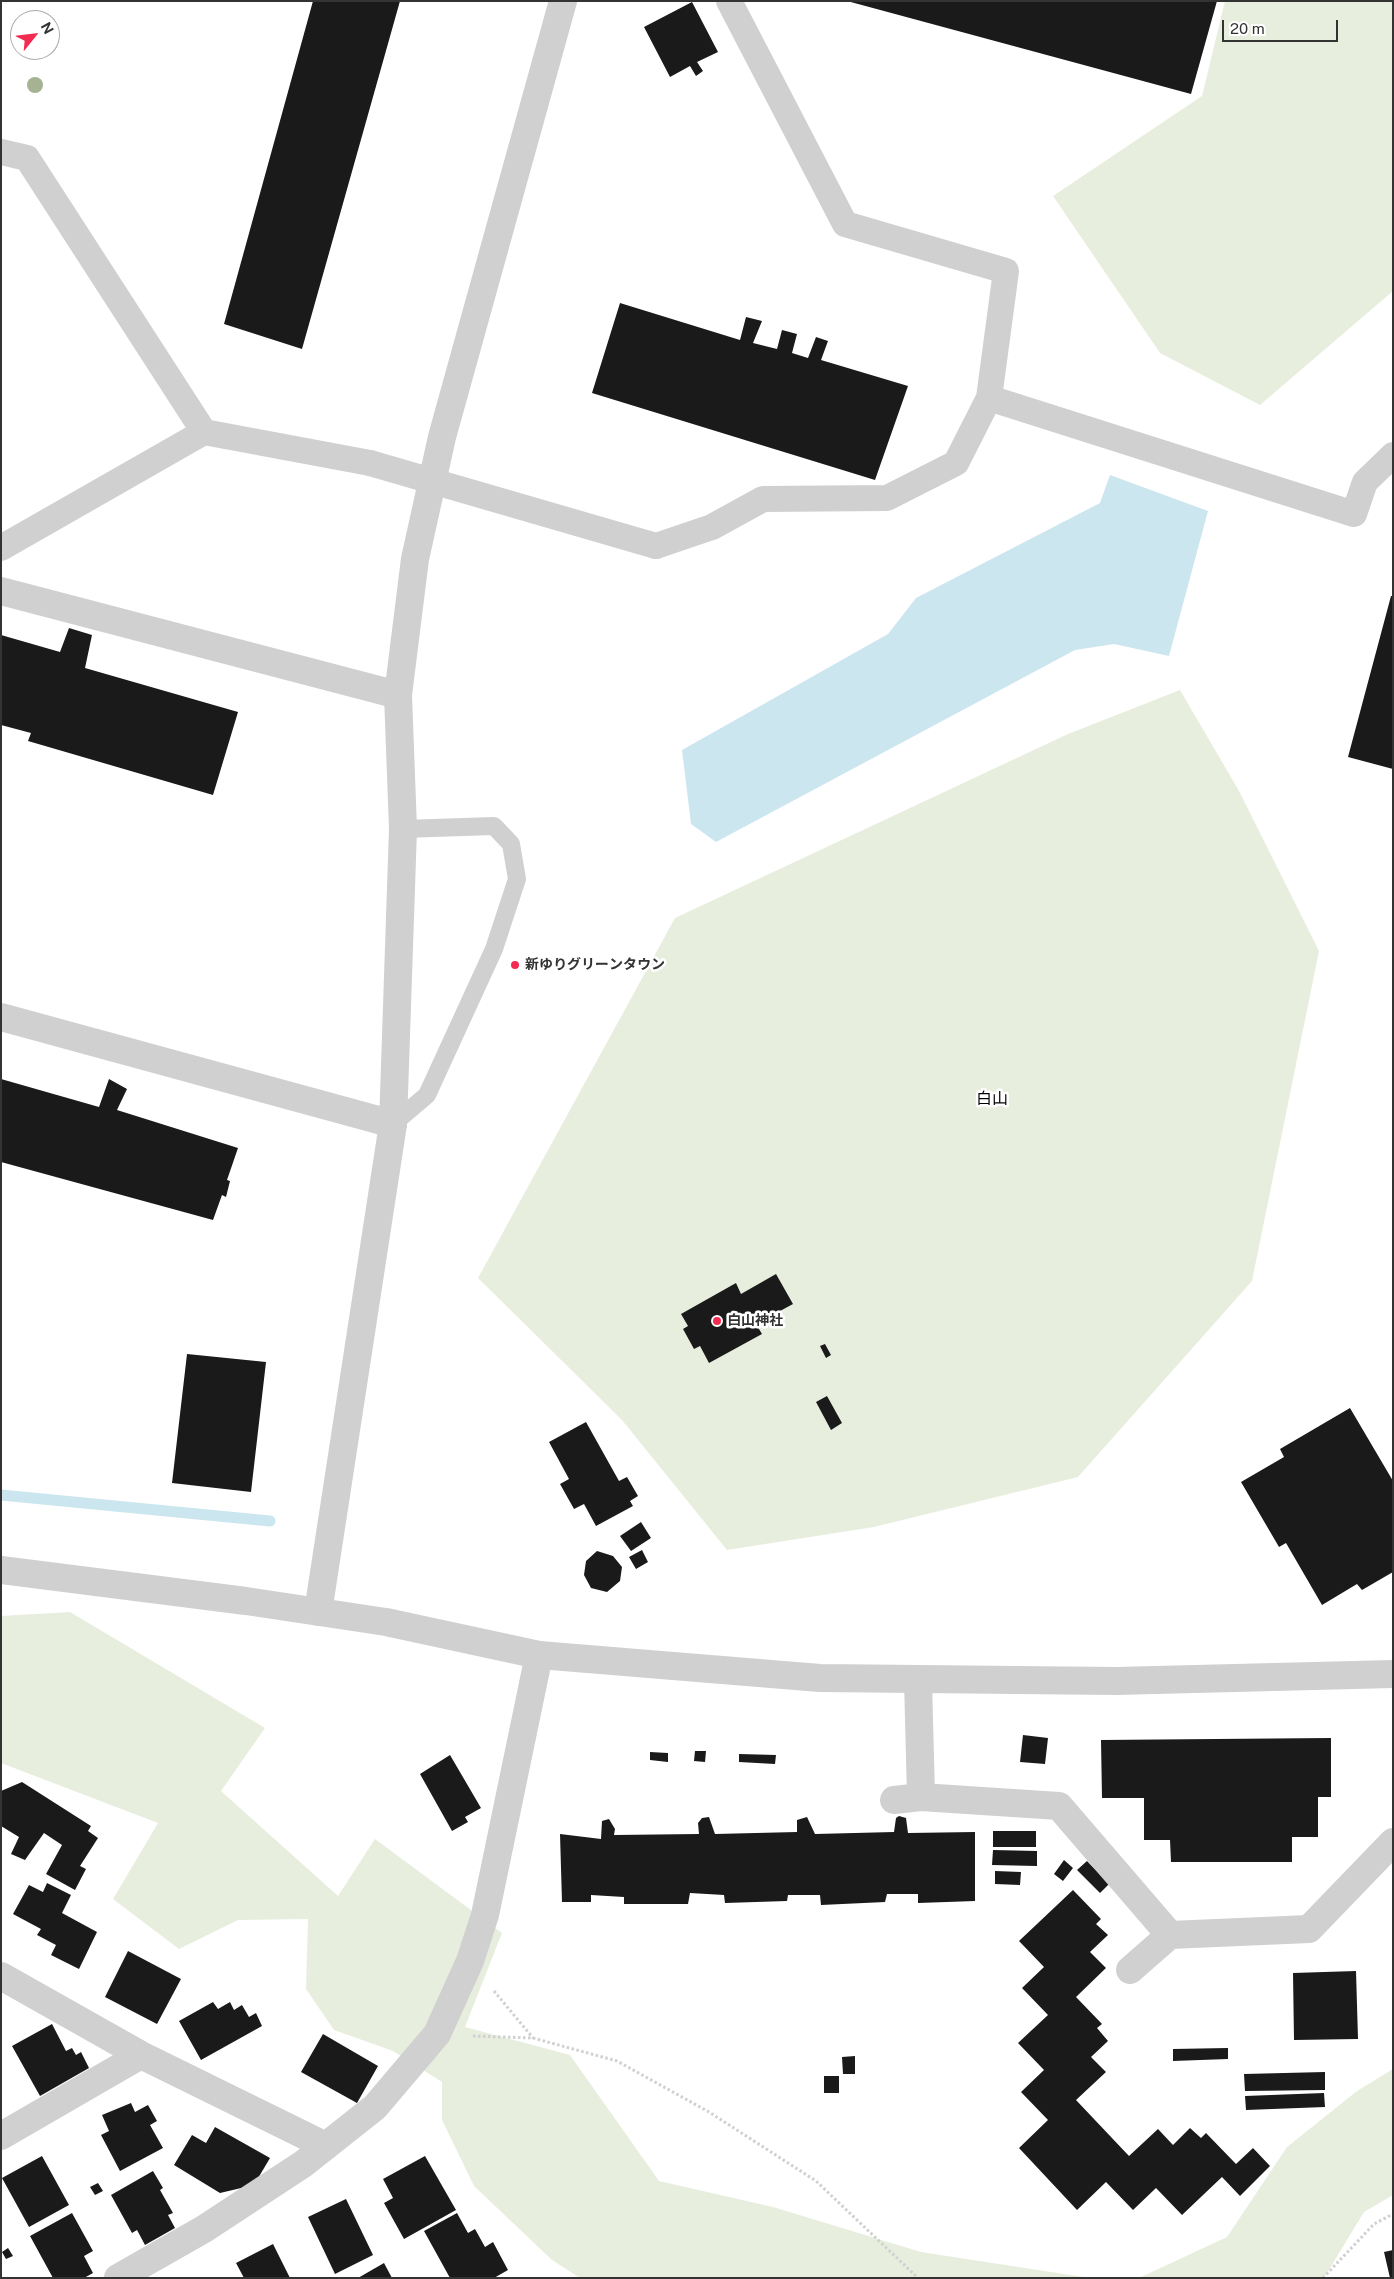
<!DOCTYPE html>
<meta charset="utf-8">
<style>
body{margin:0}
#map{position:relative;width:1394px;height:2279px;overflow:hidden;background:#fff;font-family:"Public Sans",sans-serif}
canvas{display:block}
.frame{position:absolute;inset:0;border:2px solid #333;pointer-events:none}
.north{position:absolute;left:10px;top:10px;width:50px;height:50px;box-sizing:border-box;background:#fff;border:1px solid #adadad;border-radius:50%;rotate:61deg;font-size:14px;font-weight:700;line-height:20px;text-align:center;color:#333}
.north::after{content:'';display:block;margin:auto;width:18px;height:22px;background:#f42b50;clip-path:polygon(50% 0,100% 100%,50% 72%,0 100%)}
.scale{position:absolute;left:1222px;top:20px;width:116px;height:22px;box-sizing:border-box;border:2px solid #333;border-top:0;padding-left:6px;font-size:15px;line-height:18px;white-space:nowrap;color:#333;-webkit-text-stroke:4px #fff;paint-order:stroke}
</style>
<div id="map">
<canvas width="1394" height="2279"></canvas>
<div class="frame"></div>
<div class="north">N</div>
<div class="scale">20 m</div>
</div>
<script>
const ctx = document.querySelector('canvas').getContext('2d');
ctx.lineJoin = 'round';
function fillPath(path, color) { ctx.fillStyle = color; ctx.fill(path, 'evenodd'); }
function strokePath(path, color, width, dash) { ctx.strokeStyle = color; ctx.lineWidth = width; ctx.lineCap = dash ? 'butt' : 'round'; ctx.setLineDash(dash || []); ctx.stroke(path); }
function drawText(font, color, halo, rows, align = 'center') {
  ctx.font = font + ' "Public Sans","Noto Sans JP",sans-serif'; ctx.lineWidth = 5; ctx.setLineDash([]); ctx.textBaseline = 'middle'; ctx.strokeStyle = halo; ctx.fillStyle = color; for (const [text, x, y, turn = 0] of rows) {
    ctx.save(); ctx.translate(x, y); ctx.rotate((+turn || 0) * Math.PI / 180); ctx.textAlign = isNaN(turn) ? turn : align; if (halo) ctx.strokeText(text, 0, 0); ctx.fillText(text, 0, 0); ctx.restore();
  }
}
const green = new Path2D(`
 M1225,1h168v290l-133,114 -100,-52 -107,-157 149,-100z
 M1180,690l59,101 80,160 -67,330 -174,196 -204,50 -147,23 -105,-130 -144,-142 197,-360 393,-184z
 M70,1612l195,116 -44,63 117,105 37,-57 127,94 -37,94 105,28 89,126 114,26 148,45 169,26h-510l-28,-18 -78,-74 -32,-66v-38l-49,-31 -59,-21 -28,-41 2,-70 -70,1 -59,29 -66,-50 45,-76 -157,-60v-147z
 M1393,2069v126l-29,17 -40,66h-185l88,-41 60,-90 70,-56z`);
const water = new Path2D(`
 M1110,475l98,36 -39,145 -55,-12 -39,6 -359,192 -25,-18 -9,-74 206,-116 28,-36 184,-95z`);
const stream = new Path2D(`
 M1,1495l269,26`);
const building = new Path2D(`
 M313,1h87l-98,348 -78,-25z
 M847,1h370l-26,93z
 M692,2l26,50 -21,10 6,9 -7,5 -6,-10 -20,11 -26,-50z
 M620,303l120,37 6,-23 16,4 -9,22 24,6 5,-19 15,4 -5,19 16,5 8,-21 12,4 -7,19 87,26 -33,94 -283,-87z
 M1391,596h2v173l-45,-12z
 M69,628l23,7 -7,33 153,44 -25,83 -185,-54 3,-8 -30,-8v-90l59,17z
 M1,1079l98,28 10,-28 18,10 -10,21 121,38 -11,32 3,1 -4,16 -4,-2 -9,25 -212,-58z
 M776,1274l17,30 -37,20 6,10 -53,29 -9,-17 -6,3 -11,-20 5,-3 -7,-12 55,-31 5,11z
 M825,1344l6,11 -5,3 -6,-12z
 M187,1354l79,8 -15,130 -79,-9z
 M827,1396l15,27 -11,7 -15,-28z
 M1350,1408l43,73v91l-31,18 -5,-6 -35,21 -36,-62 -7,4 -38,-65 43,-25 -4,-8z
 M586,1422l33,59 8,-4 11,19 -8,5 3,5 -37,20 -12,-22 -10,5 -14,-25 9,-5 -20,-37z
 M641,1522l10,16 -20,13 -11,-15z
 M642,1550l6,12 -12,7 -7,-12z
 M597,1551l16,5 9,11 -2,14 -13,11 -16,-4 -7,-13 2,-14z
 M1023,1735l25,3 -3,26 -25,-2z
 M1331,1738v59h-13v40h-26v25h-121l-1,-22h-26v-42h-42l-1,-58z
 M695,1751h11l-1,11 -11,-1z
 M650,1752l18,1v9l-18,-2z
 M739,1754l37,1 -1,9 -36,-2z
 M450,1755l31,53 -16,9 3,5 -16,9 -32,-57z
 M22,1782l69,44 -3,5 10,7 -18,28 6,3 -11,21 -29,-16 16,-29 -18,-12 -19,27 -14,-6 8,-17 -18,-11v-35z
 M899,1816l7,2 2,15 67,-1v69l-57,2v-9h-31l-2,8 -64,3 -1,-10h-32l-1,6 -62,2 -1,-8 -34,-2 -2,11h-64v-7l-33,-2v7h-29l-2,-68 41,5 1,-18 7,-2 6,10 -1,6 85,-1 -1,-11 4,-5 7,-1 6,17 82,-2v-12l10,-3 8,17 79,-2 2,-14z
 M993,1831h43v16h-43z
 M993,1850l44,1v15l-45,-1z
 M1064,1860l9,8 -10,13 -9,-7z
 M1087,1861l22,23 -9,9 -23,-23z
 M995,1871l26,1 -1,13 -25,-1z
 M47,1883l24,12 -9,18 35,19 -18,37 -28,-14 5,-10 -19,-10 4,-6 -28,-15 16,-29 14,7z
 M1073,1890l28,29 -5,5 12,11 -18,17 16,16 -30,29 26,27 -5,4 11,13 -17,16 15,15 -30,28 53,56 29,-27 15,16 17,-17 11,10 5,-5 30,31 17,-16 17,18 -30,30 -18,-19 -40,38 -26,-27 -23,22 -27,-28 -29,28 -58,-62 29,-28 -27,-28 23,-22 -26,-27 30,-28 -26,-27 22,-21 -25,-26z
 M128,1951l53,28 -24,45 -52,-27z
 M1356,1971l2,68 -64,1 -1,-67z
 M213,2002l5,7 12,-7 4,8 8,-5 7,12 7,-4 6,13 -61,34 -22,-39z
 M52,2024l14,27 6,-3 4,7 5,-3 8,16 -49,28 -28,-50z
 M323,2034l55,32 -21,37 -56,-31z
 M1228,2048v11l-55,2v-12z
 M855,2056v18h-12l-1,-17z
 M1325,2072v18l-80,1 -1,-17z
 M824,2076h15v17h-15z
 M1324,2093l1,14 -79,3 -1,-14z
 M131,2103l4,9 13,-7 9,16 -7,4 13,23 -43,23 -19,-36 8,-4 -7,-16z
 M215,2127l55,31 -16,27 -34,8 -46,-28 18,-30 14,8z
 M42,2156l27,49 -40,22 -27,-49z
 M425,2156l31,54 -52,29 -20,-36 9,-5 -10,-19z
 M153,2171l10,17 -3,2 13,23 -5,2 7,13 -30,17 -8,-15 -5,3 -21,-38z
 M98,2183l5,8 -8,4 -5,-8z
 M346,2199l27,56 -38,19 -27,-57z
 M72,2213l21,38 -9,5 9,17 -9,5h-31l-23,-42z
 M457,2213l11,20 7,-4 10,18 8,-5 15,28 -14,8h-44l-26,-47z
 M273,2244l17,34h-46l-8,-15z
 M8,2248l5,8 -7,3 -4,-7z
 M1393,2250v28h-3l-6,-26z
 M384,2263l8,15h-34z`);
const path = new Path2D(`
 M494,1991l39,47
 M473,2036l60,2 84,23 92,51 107,69 102,97
 M1323,2278l51,-54 19,-10`);
const service = new Path2D(`
 M393,1124l34,-29 67,-146 23,-70 -6,-35 -17,-18 -91,3`);
const pedestrian = new Path2D(`
 M1,152l26,6 177,274
 M989,398l365,116 11,-32 28,-27
 M656,546l56,-19 51,-28 124,-1 69,-35 33,-65 17,-127 -161,-47 -116,-223
 M1,548l203,-116 166,31`);
const minor = new Path2D(`
 M1,591l397,104
 M1,1017l392,107
 M918,1680l3,117
 M894,1800l27,-3 138,9 111,129
 M1130,1970l40,-35 139,-6 84,-87
 M1,1976l140,79 185,91
 M1,2136l140,-81
 M118,2278l86,-49 99,-65 72,-57 62,-73 33,-73 15,-46 54,-260`);
const tertiary = new Path2D(`
 M1,1570l245,31 140,21 153,33 281,23 296,3 277,-7
 M318,1612l75,-488 10,-295 -5,-134 17,-136 27,-122 121,-436`);
const pedestrianBridge = new Path2D(`
 M370,463l286,83`);
const trees = [
 [35,85]
];
const markers = [
 [515,965,5,"#f42b50"],
 [717,1321,5,"#f42b50"]
];
const poiNames = [
 ["新ゆりグリーンタウン",525,965],
 ["白山神社",727,1321]
];
const quarterNames = [
 ["白山",992,1099]
];
fillPath(green, '#e8eede');
fillPath(water, '#cce6f0');
strokePath(stream, '#cce6f0', 11);
fillPath(building, '#1a1a1a');
strokePath(path, '#d0d0d0', 3, [2.5, 2.5]);
strokePath(service, '#d0d0d0', 18);
strokePath(pedestrian, '#d0d0d0', 26);
strokePath(minor, '#d0d0d0', 28);
strokePath(tertiary, '#d0d0d0', 28);
strokePath(pedestrianBridge, '#d0d0d0', 26);
ctx.fillStyle = '#a5b393';
for (const [x, y] of trees) { ctx.beginPath(); ctx.arc(x, y, 8, 0, 2 * Math.PI); ctx.fill(); }
for (const [x, y, r, color] of markers) { const dot = new Path2D(); dot.arc(x, y, r, 0, 2 * Math.PI); ctx.fillStyle = color; ctx.fill(dot); strokePath(dot, '#fff', 2); }
drawText('bold 14px', '#333', '#fff', poiNames, 'left');
drawText('16px', '#000', '#fff', quarterNames);
</script>
